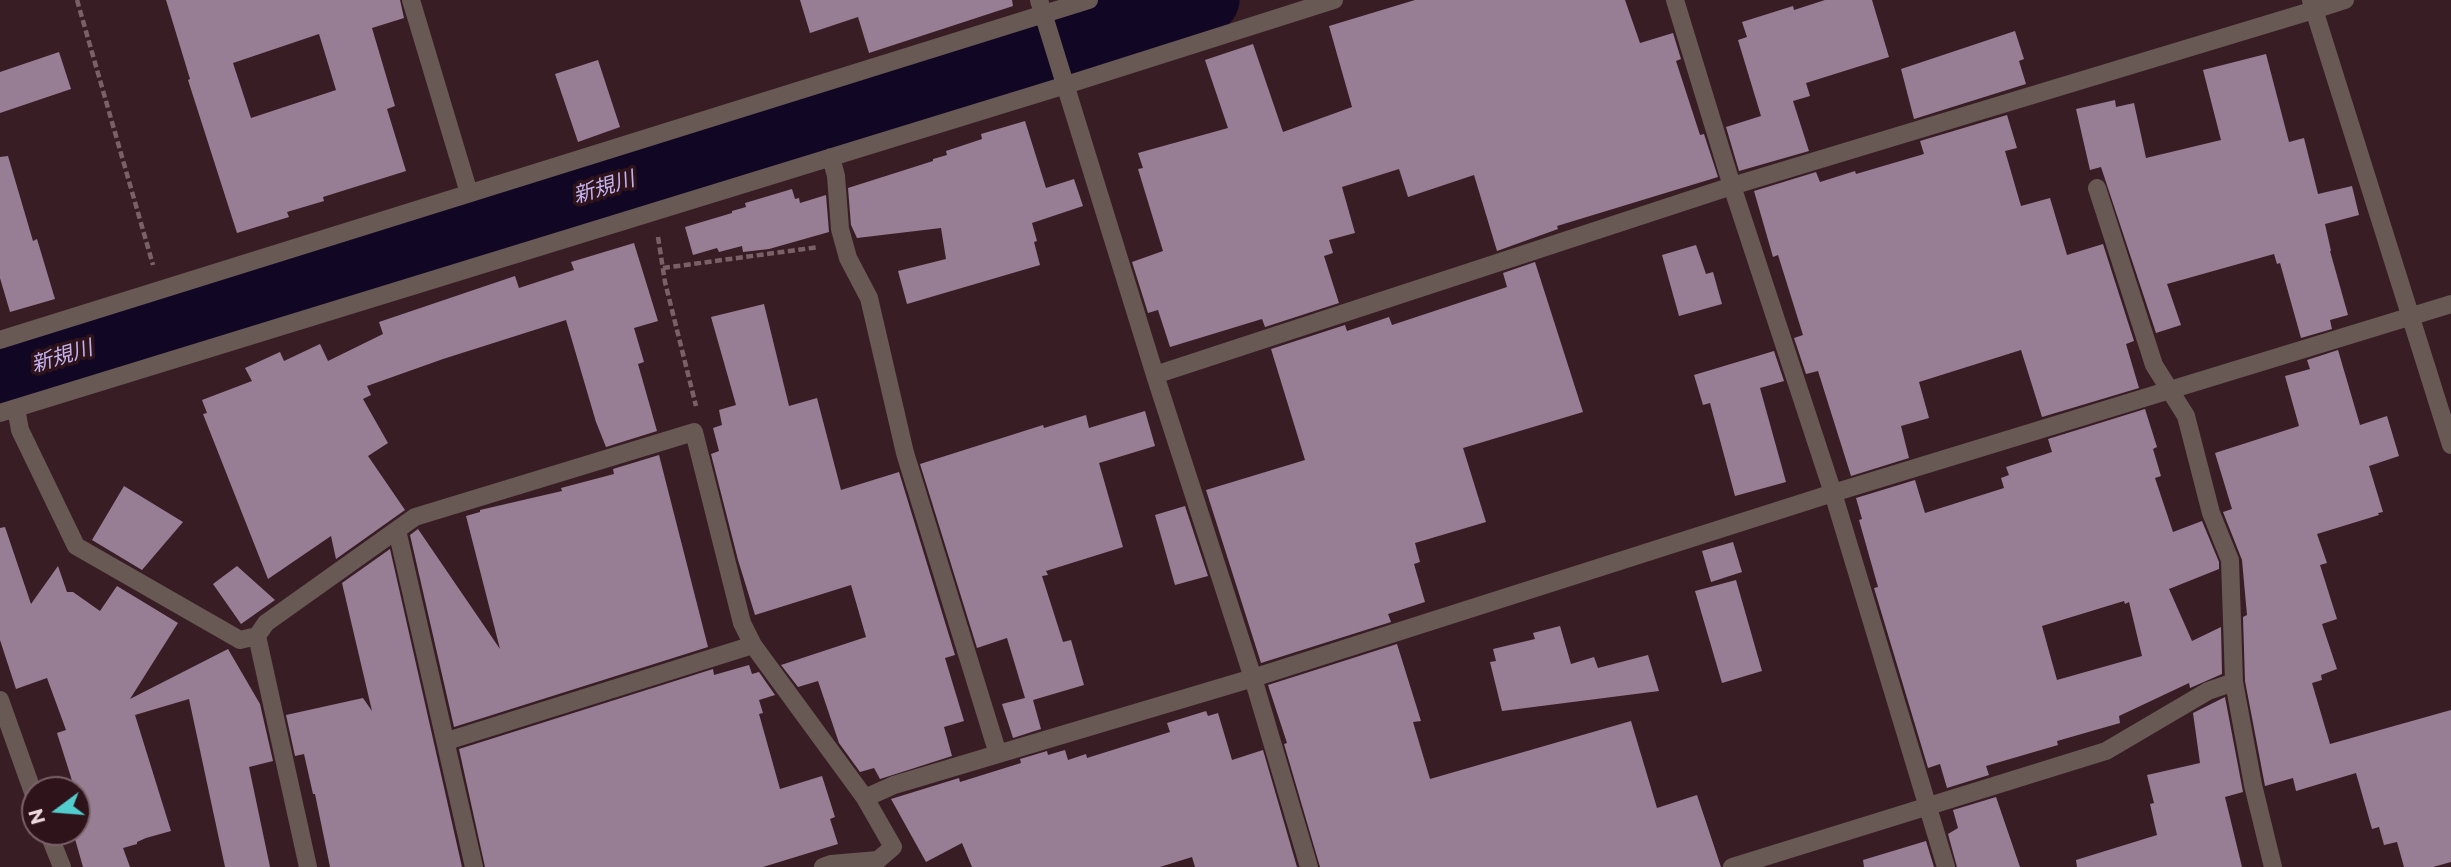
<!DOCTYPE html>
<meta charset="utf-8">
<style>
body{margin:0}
#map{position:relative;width:2451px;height:867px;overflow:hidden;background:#391d25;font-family:Montserrat,sans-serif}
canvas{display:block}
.north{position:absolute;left:21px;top:776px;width:70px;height:70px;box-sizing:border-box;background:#2f131b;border:2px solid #7b6269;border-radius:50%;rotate:254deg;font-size:19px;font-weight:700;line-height:28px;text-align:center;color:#ecd8dd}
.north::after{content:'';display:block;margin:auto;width:24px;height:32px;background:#52cdcd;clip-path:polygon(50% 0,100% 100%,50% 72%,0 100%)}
</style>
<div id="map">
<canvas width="2451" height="867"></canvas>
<div class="north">N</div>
</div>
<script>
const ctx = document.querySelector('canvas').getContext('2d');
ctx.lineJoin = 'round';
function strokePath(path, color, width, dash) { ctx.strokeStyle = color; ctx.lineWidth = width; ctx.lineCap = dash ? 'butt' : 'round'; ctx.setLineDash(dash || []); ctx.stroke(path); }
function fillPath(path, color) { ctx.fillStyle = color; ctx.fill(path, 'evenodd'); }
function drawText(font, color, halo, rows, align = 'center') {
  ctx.font = font + ' Montserrat,"Noto Sans JP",sans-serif'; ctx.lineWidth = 7; ctx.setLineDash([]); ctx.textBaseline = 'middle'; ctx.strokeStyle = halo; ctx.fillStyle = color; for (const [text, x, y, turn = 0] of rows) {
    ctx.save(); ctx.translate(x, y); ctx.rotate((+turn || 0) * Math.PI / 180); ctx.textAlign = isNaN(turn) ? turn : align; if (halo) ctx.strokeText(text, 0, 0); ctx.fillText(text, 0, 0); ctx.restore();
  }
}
const river = new Path2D(`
 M0,376l1207,-376`);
const building = new Path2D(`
 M166,0h234l4,18 -32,10 23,78 -8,3 19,62 -83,26 1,4 -37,11 2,5 -52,16 -49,-153 2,-1zM319,34l17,56 -85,28 -18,-55z
 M800,0h212l1,6 -144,47 -11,-36 -48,16z
 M1415,0h210l15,43 33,-10 8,26 -5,2 24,74 4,-1 14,43 -161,49 1,3 -61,22 -23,-76 -66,22 -9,-28 -57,18 13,46 -26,7 4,13 -9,3 15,47 -74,24 -3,-8 -92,28 -12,-37 -10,3 -16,-51 31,-11 -25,-82 5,-1 -5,-15 90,-25 -23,-68 48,-16 30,88 69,-25 -23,-81z
 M1825,0h47l17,57 -83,26 4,13 -17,5 16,50 -70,20 -13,-44 35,-11 -23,-76 9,-3 -5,-15 51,-16 1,4z
 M2015,31l9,28 -5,2 7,23 -112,35 -13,-50z
 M59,52l12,37 -71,24v-41z
 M2266,54l23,88 15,-4 14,56 34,-8 7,29 -34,9 6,27h-1l18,64 -18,5 2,9 -31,9 -21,-75 -3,1 -3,-10 -107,30 14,41 -25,8 -55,-166 -11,3 -14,-61 39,-9 1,7 18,-4 12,55 75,-18 -18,-70z
 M598,60l22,67 -42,15 -23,-68z
 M2007,115l10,33 -12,3 16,55 29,-8 17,57 36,-11 31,97 -8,3 13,44 -97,29 -21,-67 -102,32 10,36 -28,8 8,32 -58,18 -33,-105 -12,3 -12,-36 9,-3 -25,-80 -5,2 -19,-66 62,-19 4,10 35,-11 1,3 68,-20 -4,-13z
 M1025,121l21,67 28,-9 9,27 -51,17 5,18 -3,1 6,23 -133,39 -9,-33 48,-12 -5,-31 -84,10 -6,-13 -3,-37 85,-27v-2l14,-4 -1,-4 36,-12 -1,-5z
 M8,156l25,85 4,-2 18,60 -45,13 -10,-34v-121z
 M792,189l3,10 4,-1 1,5 26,-8 3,37 -60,17 -26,3 -1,-6 -23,6 -2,-4 -24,7 -8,-28 47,-14v-2l14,-4 -1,-4z
 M634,243l24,78 -24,7 10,34 -6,2 19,67 -51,16 -10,-25 -30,-102 -123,39 -76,27 4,9 -8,4 25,44 -20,13 37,54 -69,49 -5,-23 -63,43 -65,-165 4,-1 -5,-13 50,-19 -7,-13 35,-16 4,9 36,-17 8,17 55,-27 -4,-12 136,-46 4,12 55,-18 -3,-8z
 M1696,245l10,29 7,-2 9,32 -43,12 -17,-61z
 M1535,262l48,150 -120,36 23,74 -71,21 5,19 -6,2 11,38 -37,12 3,8 -130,41 -55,-173 99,-30 -34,-111 74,-24 2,6 42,-14 3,8 115,-38 -4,-14z
 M764,304l25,102 28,-8 24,92 58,-18 56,183 -10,3 19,63 -20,6 8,29 -72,23 -6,-11 -14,4 -21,-29 -21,-62 -20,6 -17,-22 85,-28 -15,-52 -96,30 -17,-55 -27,-106 8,-3 -6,-23 9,-3 -3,-15 17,-5 -25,-88z
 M2338,350l22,75 27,-9 12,40 -30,10 14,46 -5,1 1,2 -62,19 10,29 -7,2 17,54 -15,5 15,45 -16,6 1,5 -10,3 18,61 121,-34v152l-18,5h-29l-7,-25 -13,3 -5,-18 -7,2 -16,-56 -60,18 -3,-13 -28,8 -20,-105 -2,-64 4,-2 -5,-55 -19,-48 9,-3 -17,-56 84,-27 -14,-50 25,-7 -3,-9z
 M1774,351l10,30 -24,7 26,94 -51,14 -25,-93 -7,2 -9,-30z
 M2145,409l12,38 -4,2 8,27 -6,2 18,54 29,-11 17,41v7l-50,20 23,52 29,-14 1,47 -32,14 -1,-5 -70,33 1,7 -63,18 1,4 -72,21 3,9 -42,13 -7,-24 -12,4 -54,-180 4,-1 -19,-67 3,-1 -6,-21 59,-18 10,33 79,-25 -3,-10 8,-3 -3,-8 46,-15 -4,-13zM2124,601l1,3 4,-2 13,54 -85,24 -15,-54z
 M1145,411l10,35 -56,17 24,84 -77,24 2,4 -6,1 21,66 8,-2 13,45 -51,15 8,29 -28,9 -11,-34 23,-6 -18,-60 -30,10 -57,-184 123,-39 1,3 42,-13 3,13z
 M659,455l49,192 -254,80 -44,-192 8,-6 82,120 -34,-133 14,-4v-2l82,-19 -1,-3 53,-14 -1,-5z
 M124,486l59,36 -41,48 -50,-30z
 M1185,506l23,70 -33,9 -20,-70z
 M5,527l26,77 27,-38 9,26h6l27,19 17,-25 61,37 -48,76 98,-50 32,55 13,57 -24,6 21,100h-45l-36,-168 -54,16 36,116 -25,7 -9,4v2l-14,4 7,19h-47l-10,-35h11l-6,-17 4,-1 -5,-24h-2l-18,-57 9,-3 -19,-52 -31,11 -16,-49v-112z
 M1733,542l9,30 -31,10 -9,-31z
 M390,549l72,318h-132l-15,-73h-2l-9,-40 -9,2 -9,-41 77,-17 9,13 -30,-128z
 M237,566l38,34 -34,24 -28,-40z
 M1736,580l26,91 -40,12 -27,-92z
 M1560,626l11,38 23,-7 4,11 50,-13 11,36 -157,20 -12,-49 6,-1 -3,-12 42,-10 -2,-6z
 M1397,644l24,77 -8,1 17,57 201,-58 26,87 40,-13 24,72h-401l-36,-123 3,-1 -19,-58z
 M749,665l3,9 7,-2 16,23 -16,5 4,13 -4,1 21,75 42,-13 13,41 -5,2 8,25 -75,23h-278l-26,-118 254,-80 1,6z
 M2225,697l18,95 -18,5 17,70h-165l-1,-7 81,-25 -7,-31 4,-1 -7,-28 53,-12 -7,-50z
 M1206,711l2,5 10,-3 14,47 31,-10 34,117h-102l-3,-10 -32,10h-188l-10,-24 -36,19 -35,-63 68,-21 1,4 61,-19 -1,-4 27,-8 1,4 17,-5 3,10 18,-6 1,4 83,-26 -3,-9z
 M1996,797l24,70h-63l-9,-33 10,-6 -5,-18z
 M1926,841l8,26h-70l-1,-7z`);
const path = new Path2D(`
 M77,0l76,265
 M658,237l7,45 31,124
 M663,268l156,-21`);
const service = new Path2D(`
 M2314,10l31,-10`);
const minor = new Path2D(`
 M411,0l58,193
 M1039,0l116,375 98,303 56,189
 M1675,0l57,186 101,307 113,374
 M2311,0l140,445
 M831,157l5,19 4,53 8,29 21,40 36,155 93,301
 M2097,188l57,177 32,51 25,97 19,47 4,122 19,103 20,82
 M0,340l1089,-340
 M1155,375l577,-189 582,-176
 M16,408l4,22 56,116 164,94 17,-4
 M0,413l1066,-328 268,-85
 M397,530l77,337
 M0,700l35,98
 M447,741l306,-96
 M865,798l29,-13 359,-107 580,-185 618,-189
 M48,832l14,35
 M308,867l-51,-231 9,-13 149,-106 279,-85 48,191 11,22 112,153 28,49 -15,13 -47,4 -8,3
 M1732,867l374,-116 102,-60 26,-9`);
const waterNames = [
 ["新規川",604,188,-17],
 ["新規川",62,357,-17]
];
strokePath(river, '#110724', 65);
fillPath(building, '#987e95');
strokePath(path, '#7a6168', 4.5, [7, 3.5]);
strokePath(service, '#685955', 18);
strokePath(minor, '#685955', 18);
drawText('italic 21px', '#c3b4f1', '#2f131b', waterNames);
</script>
